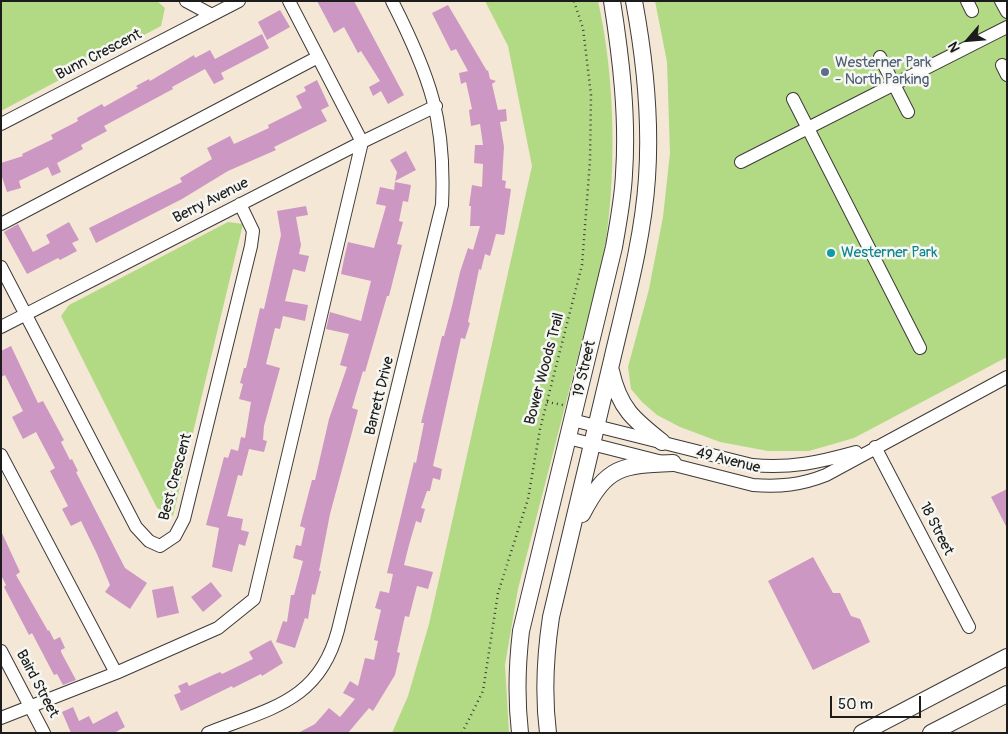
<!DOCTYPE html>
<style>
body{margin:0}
#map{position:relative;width:1008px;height:734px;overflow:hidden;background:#f5e7d6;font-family:Pangolin,sans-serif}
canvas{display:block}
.frame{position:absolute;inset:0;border:2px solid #1c1c1c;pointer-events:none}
.north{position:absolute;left:943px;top:15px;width:50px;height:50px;-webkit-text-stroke:4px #f6f6f2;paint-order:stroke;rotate:243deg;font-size:14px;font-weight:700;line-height:20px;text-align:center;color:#1c1c1c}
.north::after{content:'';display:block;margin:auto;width:18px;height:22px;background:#1c1c1c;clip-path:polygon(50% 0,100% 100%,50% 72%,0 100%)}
.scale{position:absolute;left:830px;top:696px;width:91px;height:22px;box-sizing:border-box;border:2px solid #1c1c1c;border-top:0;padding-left:6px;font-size:15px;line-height:18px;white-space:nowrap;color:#1c1c1c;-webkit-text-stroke:4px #f6f6f2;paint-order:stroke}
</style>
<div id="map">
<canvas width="1008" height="734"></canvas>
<div class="frame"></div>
<div class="north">N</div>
<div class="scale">50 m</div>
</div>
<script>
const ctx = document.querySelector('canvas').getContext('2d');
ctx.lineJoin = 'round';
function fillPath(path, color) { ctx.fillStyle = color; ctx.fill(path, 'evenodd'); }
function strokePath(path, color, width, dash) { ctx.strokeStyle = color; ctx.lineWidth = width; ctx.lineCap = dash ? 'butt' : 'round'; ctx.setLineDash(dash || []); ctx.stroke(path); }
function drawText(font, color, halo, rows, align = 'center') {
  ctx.font = font + ' Pangolin,sans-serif'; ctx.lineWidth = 5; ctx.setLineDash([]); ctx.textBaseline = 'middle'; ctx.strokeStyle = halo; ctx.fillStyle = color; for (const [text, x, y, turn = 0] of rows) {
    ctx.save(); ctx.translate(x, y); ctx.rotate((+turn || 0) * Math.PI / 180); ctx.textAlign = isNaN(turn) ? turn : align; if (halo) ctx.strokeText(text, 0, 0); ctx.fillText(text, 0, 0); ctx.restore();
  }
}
const green = new Path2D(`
 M1,1h156l8,7 -4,18 -160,85z
 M485,1h113c18,79 19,179 5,258l-85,330 -13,76 4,68h-117l16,-37 21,-72 103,-458 -24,-120z
 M655,1h352v356l-153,81 -45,13h-41l-48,-9 -40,-15 -23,-12 -15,-13 -11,-13 -3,-22 21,-78 14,-72 7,-64 -3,-91z
 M228,222l15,2 -70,292 -16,-8 -96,-192 8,-11z`);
const building = new Path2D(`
 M317,1h37l50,94 -16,9 -7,-13 -8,5 -4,-9 11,-6 -19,-30 -3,2 -14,-26 -10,6z
 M448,5l39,66 1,-1 2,9 6,2 -4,3 6,26 8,-1 1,12 -7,1 4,25 -2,33 4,1 -1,7 6,1 -6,43 -1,3 -8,-1 -6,22 -5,-2 -4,16 -2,-1 -11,53 2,1 -5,16 -4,-1 -28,128 9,3 -2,11 -7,-2 -3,13h-3l-6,17 4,1 -4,14 -5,-2 -7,24 -5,20 29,7 -5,17 -11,-3 -8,31 -4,-1 -8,36 3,1 -5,22 -22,36 -4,-3 -21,25h-50l17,-9 14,-16 11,9 15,-18 -12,-6 7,-12 8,5 7,-28 9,2 4,-19 -4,-1 7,-30 -6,-2 5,-17 9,2 4,-19 -6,-1 27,-111 2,1 8,-40h-3l21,-87h2l8,-30 8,-34 8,-24 5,2 7,-24h-10l1,-20h-2l3,-21 10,2 1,-23 -9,-1 1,-18h8l-3,-21 -9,2 -2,-16 3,-1 -6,-27 -5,2 -2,-11 9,-2 -12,-22 -5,2 -19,-38z
 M280,10l10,17 -23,13 -9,-18z
 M262,34l7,14 -48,25 3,6 -10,5 -9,-15 -33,18 1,2 -69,37 3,5 -26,14 2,4 -26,14 4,9 -9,4 -4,-9 -29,14 2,7 -14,4 -6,-18v-11l22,-7 -1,-2 31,-15 -2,-4 27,-14 -1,-3 25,-14 2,3 34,-19 -2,-2 13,-7 1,2 44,-26 1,3 15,-8 5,9z
 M317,80l12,26 -8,4 6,11 -53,26 2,3 -48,21 -46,28 -86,44 -7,-15 93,-46 -2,-4 32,-19 -5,-11 23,-12 4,8 35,-16 -1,-3 34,-17 -6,-12 10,-5 -2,-4z
 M406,151l10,19 -21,11 2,-9 -7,-12z
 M395,182l16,3 -3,17 -5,-1 -4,20 4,1 -6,22 5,1 -13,51h-2l-22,76 -2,-1 -11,37 6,2 -28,104 -11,57h2l-6,24 -3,-1 -4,25 -3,-1 -10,30 -19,-6 7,-21 4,1 4,-27h3l9,-34 -10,-3 3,-13 5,1 4,-18 -5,-2 12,-46h3l14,-61 18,-52 -7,-2 9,-31 -23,-5 4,-17 31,9 10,-40 -30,-7 3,-15 4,-17 26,6 12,-42 -10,-2 4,-17 14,3z
 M306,206l2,9 -12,2 5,28 -2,9 10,2 -4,16 -12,-3 -8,32 23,4 -3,16 -22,-5 -3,13 -5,-1 -9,36 14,4 -16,58 -1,14 4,1 -3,11 -15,-3 -7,27 -4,-1 -11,41 16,3 -2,11 8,2 -4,14 -6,-2 -7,28 -20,-5 7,-39 -13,-3 18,-68 4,1 3,-9 7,2 3,-14 4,1 6,-36 -12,-3 4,-15 -3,-1 4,-15h2l14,-60 4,1 17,-74 -4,-24z
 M69,222l10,18 -7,3 5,8 -17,9 -2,-2 -31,16 -23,-42 14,-8 15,28 17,-9 -4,-8z
 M11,346l27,57 5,-2 21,39 -3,2 9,18 2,-1 6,12 -2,1 49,96 22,15 -17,26 -25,-17 5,-7 -13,-31 -16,-33 -10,5 -9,-17 6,-3 -18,-35 5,-3 -19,-36 -13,7 -11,-22 11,-6 -18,-36 -4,2v-26z
 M1007,489v39l-16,-31z
 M1,531l19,41 -4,3 32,56 1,-1 5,10 6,-3 5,11 -4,2v2l15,28 -13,5 -6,-11 -3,1 -22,-42 -3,2 -25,-48 2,-2 -5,-10z
 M813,557l20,36h7l11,23 9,3 10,23 -57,28 -45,-89z
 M211,582l11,14 -19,16 -12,-15z
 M173,586l6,27 -22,5 -5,-28z
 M271,640l12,23 -21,13 -1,-2 -28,14 -1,-2 -51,25 -7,-16 7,-3 -3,-6 9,-4 2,4 31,-14 2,2 31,-15 -4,-7z
 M73,707l6,14 10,-5 4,8 24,-13 8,16 -11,6h-43l-9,-21z`);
const path = new Path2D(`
 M547,402l16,3
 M462,733l21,-42 15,-98 30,-94 12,-70 42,-164 8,-104 1,-66 -8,-67 -9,-27`);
const minor = new Path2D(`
 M186,1l26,14
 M967,1l5,10
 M1001,1l6,11
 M880,57l28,55
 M1002,65l5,10
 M793,99l127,249
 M1,124l238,-123
 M741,162l266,-135
 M1,224l317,-167
 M1,267l135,260 13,14 11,5 15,-10 9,-17 67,-273 2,-15 -13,-27
 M1,327l361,-185 74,-36
 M572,420l180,45c38,4 68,-3 104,-13
 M568,438l185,47c27,2 48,0 73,-10l181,-98
 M875,447l94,180
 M1,455l115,218
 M1,651l43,82
 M1,718l115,-45 102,-45 36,-29 108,-457 -73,-141
 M208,733c62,-25 111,-31 130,-103l104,-425c4,-85 -12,-129 -50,-204`);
const major = new Path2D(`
 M611,371c8,37 23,49 51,71
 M582,514c25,-48 39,-49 91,-51
 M520,733c-4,-35 -3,-68 1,-102l93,-384c4,-24 9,-48 10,-73 4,-57 -3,-116 -12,-173
 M548,733c-5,-40 -3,-76 3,-116 20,-86 41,-171 61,-257 14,-60 31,-121 35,-182 4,-59 -2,-118 -13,-177
 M862,733l145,-76
 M931,733l76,-39`);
const markers = [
 [825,72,5,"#5c6f8a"],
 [831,253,5,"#0f9aa8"]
];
const streetNames = [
 ["Bunn Crescent",99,55,-27],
 ["Berry Avenue",211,201,-27],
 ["Bower Woods Trail",545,369,-75],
 ["19 Street",585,369,-77],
 ["Barrett Drive",380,396,-76],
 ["49 Avenue",728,461,14],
 ["Best Crescent",176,477,-75],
 ["18 Street",936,529,63],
 ["Baird Street",37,684,62]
];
const serviceNames = [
 ["Westerner Park",835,63],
 ["- North Parking",835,80]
];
const cultureNames = [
 ["Westerner Park",841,253]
];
fillPath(green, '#b2da84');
fillPath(building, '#cd97c3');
strokePath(minor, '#3d3a38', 14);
strokePath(major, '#3d3a38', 18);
strokePath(path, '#3d3a38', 2.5, [1, 4]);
strokePath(minor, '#fff', 12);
strokePath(major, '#fff', 16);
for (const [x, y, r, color] of markers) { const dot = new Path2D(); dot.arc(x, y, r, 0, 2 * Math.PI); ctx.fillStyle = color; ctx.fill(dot); strokePath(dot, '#f6f6f2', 2); }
drawText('15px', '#1c1c1c', '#f6f6f2', streetNames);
drawText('15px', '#4e5e75', '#f6f6f2', serviceNames, 'left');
drawText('15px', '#0d838f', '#f6f6f2', cultureNames, 'left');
</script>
